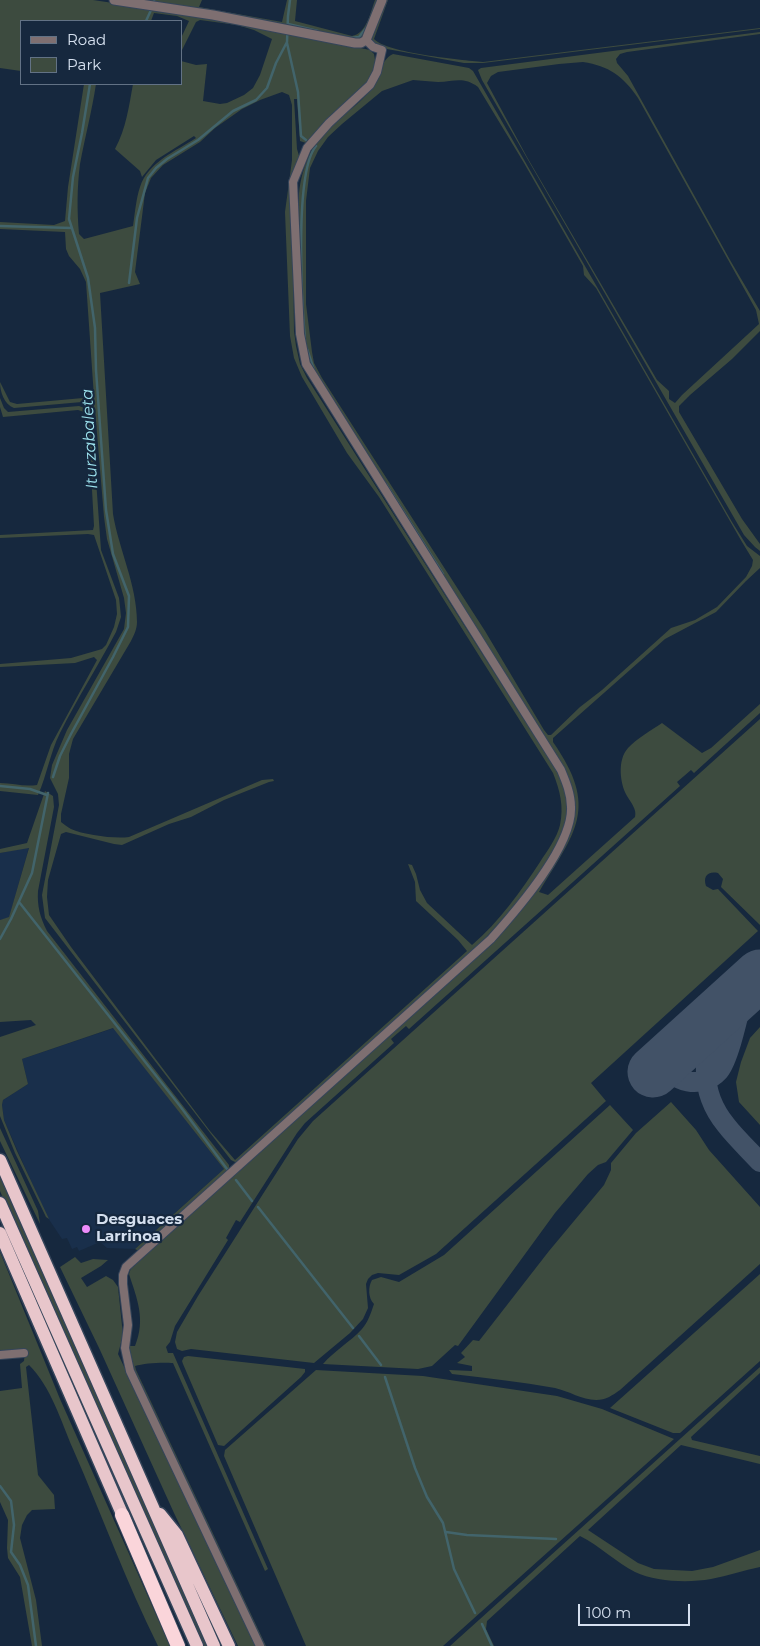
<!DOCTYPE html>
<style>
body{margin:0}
#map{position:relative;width:760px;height:1646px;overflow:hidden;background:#16283e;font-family:Montserrat,sans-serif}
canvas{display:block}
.legend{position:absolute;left:20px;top:20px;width:162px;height:65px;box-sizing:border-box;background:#16283e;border:1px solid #627285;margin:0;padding:6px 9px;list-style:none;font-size:15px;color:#d5e0ef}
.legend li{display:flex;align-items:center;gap:10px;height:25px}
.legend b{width:25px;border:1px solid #627285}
.scale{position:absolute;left:578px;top:1604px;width:112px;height:22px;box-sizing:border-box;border:2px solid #d5e0ef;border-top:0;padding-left:6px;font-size:15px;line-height:18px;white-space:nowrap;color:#d5e0ef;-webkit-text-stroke:4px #16283e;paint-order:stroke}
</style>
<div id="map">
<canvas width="760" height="1646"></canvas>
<ul class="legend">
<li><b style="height:6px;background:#7e6f71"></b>Road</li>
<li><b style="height:14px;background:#3d4b3f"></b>Park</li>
</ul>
<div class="scale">100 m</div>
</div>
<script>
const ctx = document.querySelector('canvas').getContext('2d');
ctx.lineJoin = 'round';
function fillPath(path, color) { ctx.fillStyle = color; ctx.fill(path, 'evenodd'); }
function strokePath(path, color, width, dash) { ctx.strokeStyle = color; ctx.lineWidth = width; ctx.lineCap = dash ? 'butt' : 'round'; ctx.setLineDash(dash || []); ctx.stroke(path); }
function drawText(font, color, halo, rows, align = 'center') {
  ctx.font = font + ' Montserrat,sans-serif'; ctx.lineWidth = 4.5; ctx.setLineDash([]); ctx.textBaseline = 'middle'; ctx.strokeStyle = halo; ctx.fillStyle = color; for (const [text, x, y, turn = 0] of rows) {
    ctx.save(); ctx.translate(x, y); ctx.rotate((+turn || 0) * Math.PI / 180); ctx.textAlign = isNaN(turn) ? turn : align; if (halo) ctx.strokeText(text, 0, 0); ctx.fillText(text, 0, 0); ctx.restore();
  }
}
const built = new Path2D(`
 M29,847l-20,71 -9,2v-67z
 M114,1028l110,141 -89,80 -28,-1 -7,-6 -21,9 -2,-4 -5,2 -5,-11 -5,1 -16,-24 -42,-95 -2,-15 1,-5 25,-16 -6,-25z`);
const green = new Path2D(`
 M0,0h93l128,19 149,31 4,4c8,28 -30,50 -47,66 -8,7 -14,16 -21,23l-6,-2 -3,-42h-3l3,50 3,10 -6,18 -1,73 1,81 2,15 4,18 7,14 254,400c2,7 6,15 7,22 6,43 -61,115 -89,145l-242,218 -6,-3 -186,-242 -3,-23 17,-90 -1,-11 -8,-16 2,-13 15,-35 57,-101 2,-16 -2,-15 -17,-59 -3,-22 -9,-108 -6,-5 -7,-2 -68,6c-10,-4 -14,-16 -14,-26l10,20 7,2 77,-7 -8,-115 -6,-13 -11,-13 -3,-7 -1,-17 -65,-3v-7l54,3 11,-4 3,-34 16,-103h12c-4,27 -11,53 -16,80 -3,23 -3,47 -1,70l5,5 49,-13c2,-13 3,-27 7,-39 8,-25 36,-36 56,-49l-2,-2 -38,24 -14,17 -2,-6 -25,-22c11,-20 14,-43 18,-65h48v-23l15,4 11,-1 -4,37 17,3 7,-1 17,-8 9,-7 7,-13 12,-36 -18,-9 -17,-5 -37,-5 -4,2 -15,30v-14l8,-17 -12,-5 -23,-3 -3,8h-130v50l-21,-3zM282,92l7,3 3,10v55l-7,52 5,124 4,22 8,19 45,76 32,44 174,276c7,18 11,33 7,52 -3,13 -13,26 -20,37 -19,29 -41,60 -68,83l-45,-42 -7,-13 -4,-16 -4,-9 -4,-1 7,18 1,19 42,39 9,11 -232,209 -25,-29 -139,-184 -22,-32 -2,-18 1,-17 13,-46 5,-2 48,12 8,1 47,-21 22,-7 33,-17 45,-18 5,-1 -1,-2 -11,1 -133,57c-14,2 -45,-2 -58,-8 -4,-2 -7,-5 -10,-7v-8l8,-36v-24l4,-15 58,-98c3,-6 6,-12 6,-19 0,-37 -18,-72 -24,-108l-13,-221 40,-9 -5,-12 10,-79 6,-15 12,-13 37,-23 15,-14 27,-19 18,-9z
 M133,0h69l-3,7 83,15 5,-22h10l-2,21 57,15c15,-3 18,-23 23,-36h4l-16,36 -6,3z
 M385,0h3l-14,39c13,14 87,21 109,23l277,-34v1l-277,34h-19l-77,-14 -12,-5 -3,-4v-5z
 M760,32v2l-133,18 -7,2 -4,5 1,4 11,13 102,184 30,51v20l-28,28 -42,36 -11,11v6l63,107 18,25v7l-5,-4 -11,-12 -262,-455 -4,-10 3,-2zM583,62c26,4 40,14 55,36l118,212 3,14 -77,71 -7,8 -6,-4v-8l-12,-11 -130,-223 -40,-74 4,-7 7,-4 61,-8z
 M393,54l76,14 4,3 259,451 15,24 13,10v12l-14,13 -30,31 -51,27 -112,99v4c46,66 23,89 -14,150l9,3 87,-78c2,-8 -4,-14 -8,-21 -7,-12 -10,-36 1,-48 8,-9 24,-18 34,-25l40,30 9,-5 49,-44v9l-66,60 -3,-3 -14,12 3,4 -271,243 -3,-3 -15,13 3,4 -89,80 -8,10 -57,89 -4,-2 -10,18 2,2 -53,86 -5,16 -4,5 2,6h5l95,216 -3,2 -92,-208c-10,-1 -29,0 -38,3l1,4 130,276h-2l-130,-276 -5,-19 1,-5h5c11,-27 2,-47 -6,-72l2,-6 335,-301c36,-35 64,-64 90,-108 9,-15 18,-31 19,-49 1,-15 -5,-28 -10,-41l-252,-396c-13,-33 -13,-68 -13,-103 -1,-26 -1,-52 -1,-77 3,-27 14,-53 35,-71 12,-10 26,-18 35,-31 9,-11 11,-31 24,-37zM413,80c8,1 16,1 25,2 16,0 25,-6 40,5l46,76 59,103 1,9 12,13 146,254 11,18 -1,6 -6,11 -29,30 -22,13 -24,8 -69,62 -22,17 -29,28h-3l-4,-5 -59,-99 -163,-253 -8,-15 -2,-11 -6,-48v-103l4,-33 8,-17 10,-14 14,-13 40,-33z
 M0,398l4,10 4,4 71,-6c10,3 11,7 13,17l9,127 18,48 1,9 1,10 -5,15c-18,34 -39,67 -56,101 -10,20 -13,42 -22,62l-38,-4v-8c13,0 24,4 37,2l14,-40 46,-85 -3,-3 -19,6 -75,4v-3l71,-6 31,-9 4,-4 8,-18 3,-13 -1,-14 -22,-65 -6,-1 -88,4v-3l93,-5 1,-4 -6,-108 -4,-6 -6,-2 -75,7 -3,-10z
 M760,719v206l-39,-38 2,-8 -5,-6c-11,-2 -15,4 -12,13l7,4 5,-1 40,42 -167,152 15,18 -170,153 -37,21 -21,-2 -6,2 -4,4 -2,5 2,24 -5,11 -13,14 -36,30 -123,-14 -9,2 -5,-2 -2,-7 2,-10 21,-36 100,-157 15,-18z
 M45,791l8,5 1,11 -16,84c-1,15 2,26 9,40l182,234v5l-90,81 -4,-2 89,-80 -111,-141 -91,31 6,25 -25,16 -1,5 2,15 13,31 32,68 -3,-2 -31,-64 -15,-37v-79l36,-12 -5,-5 -31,2v-102l9,-3 20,-69 -29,5v-4l27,-6z
 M760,1027v98l-21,-23 -3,-20 5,-20 9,-24z
 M671,1102l25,28 13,20 51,57v57l-140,126c-7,5 -14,10 -24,10 -14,0 -27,-9 -41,-12 -34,-6 -69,-10 -103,-14l-3,-4 23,1v-5l-15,-3 8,-6 -4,-4 12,-13 6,1 70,-90 55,-66 7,-15v-7l25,-30z
 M610,1105l23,25 -27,32 -8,3 -10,9 -33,39 -97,133 -3,-1 -23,21 -14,3 -95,-5c11,-13 27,-22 39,-35 6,-7 9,-16 12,-25 -6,-6 -6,-17 -2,-24l9,-3 18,5 45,-27z
 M0,1128l38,83 2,13 -40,-83z
 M0,1174l210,472h-8l-202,-455z
 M0,1252l60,147 110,247h-12c-32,-64 -56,-131 -85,-197 -12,-28 -22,-62 -44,-84l-3,2 12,108 16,20 1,14 -23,1 -5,5 -5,10 -2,13 16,62 6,46h-10l-12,-69 -12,-19 -1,-10 1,-28 -8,-18v-111l22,-3 -2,-24 4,-3 1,-11 -25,1z
 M75,1257l6,6 12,-4 15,1 -7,6 -20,12 6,9 19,-11 7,4 5,7 5,48 -5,19 138,292h-18l-64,-133 -74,-163 -40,-83z
 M760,1274v87l-80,72h-7l-63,-25z
 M188,1356l117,13v3l-4,5 -77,69 -6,-1 -35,-81 -1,-3 2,-4z
 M760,1367v6l-69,64 1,3 68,16v8l-79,-19 -93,85 50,33 16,6 38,2 21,-4 47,-17v17c-16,3 -32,9 -49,12 -22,4 -55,3 -76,-7 -18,-9 -35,-26 -55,-36l-93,85 -1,8 8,17h-44z
 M316,1370l107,6 134,20 45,13 72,30 -231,207h-137l-82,-190 1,-6z`);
const stream = new Path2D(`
 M154,1v-1
 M146,21l5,-11
 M288,24l30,7
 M350,38l9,-1 8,-10
 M287,43l11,49 3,44 5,4
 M0,226l72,2
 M129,283l8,-65 11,-40 8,-10 11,-9 31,-19 35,-29 23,-11 11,-12 9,-25 11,-21 1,-26 2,-16
 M305,341c-3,-37 -11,-169 11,-195
 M307,349l7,21
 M386,484l57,90
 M53,777l7,-21 11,-22 42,-77 15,-30 1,-31 -16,-42 -7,-44 -10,-140 -1,-42 -7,-50 -19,-59 4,-42 9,-44 8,-49
 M0,786l30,3 17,6
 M19,902l161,204 47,63
 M0,939l11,-20 21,-46 16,-80
 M236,1180l16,21
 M258,1207l95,121
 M359,1336l22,29
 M385,1377l30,91 12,29 16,26 11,46 21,44
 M0,1486l11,15 3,24 -3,27 9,13 8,20 8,61
 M446,1532l21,3 89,4
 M482,1624l10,22`);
const taxiway = new Path2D(`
 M745,988c-5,19 -15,70 -26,83 -17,19 -47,12 -57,-10 -1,-4 -2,-7 -1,-11 10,-24 76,-61 99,-76
 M725,1006c-21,40 -30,81 1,119 10,13 23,25 34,37`);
const runway = new Path2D(`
 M653,1072l107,-97`);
const minor = new Path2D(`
 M0,1355l24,-2
 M260,1646l-130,-275 -5,-23 3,-23 -5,-41v-9l3,-8 365,-328c26,-29 82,-93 80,-132 0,-13 -5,-25 -10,-37l-255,-406 -6,-30 -7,-152 14,-34 22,-25 41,-38 7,-13 5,-22 -9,-3 -7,-7`);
const tertiary = new Path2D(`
 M114,0l99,15 142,28h6l5,-3 16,-40`);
const trunk = new Path2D(`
 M0,1160l214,486
 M0,1203l197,443
 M0,1233l126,290
 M160,1514l17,21 52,111`);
const motorway = new Path2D(`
 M122,1515l56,131`);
const markers = [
 [86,1229,5,"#ed8cfa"]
];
const poiNames = [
 ["Desguaces",96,1220],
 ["Larrinoa",96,1237]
];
const waterNames = [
 ["Iturzabaleta",90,439,-93]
];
fillPath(built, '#192f4b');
fillPath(green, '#3d4b3f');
strokePath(stream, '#42646b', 2.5);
strokePath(taxiway, '#425267', 20);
strokePath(runway, '#425267', 51);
strokePath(minor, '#35455a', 10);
strokePath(tertiary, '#35455a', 11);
strokePath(trunk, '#35455a', 15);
strokePath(motorway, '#35455a', 16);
strokePath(minor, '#7e6f71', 8);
strokePath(tertiary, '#7e6f71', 9);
strokePath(trunk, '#e8c6cb', 12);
strokePath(motorway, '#fad5da', 14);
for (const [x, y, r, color] of markers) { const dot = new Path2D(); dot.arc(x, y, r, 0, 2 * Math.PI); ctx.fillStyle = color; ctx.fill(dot); strokePath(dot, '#16283e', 2); }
drawText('bold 15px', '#d5e0ef', '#16283e', poiNames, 'left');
drawText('italic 16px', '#9de3ef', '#16283e', waterNames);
</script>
